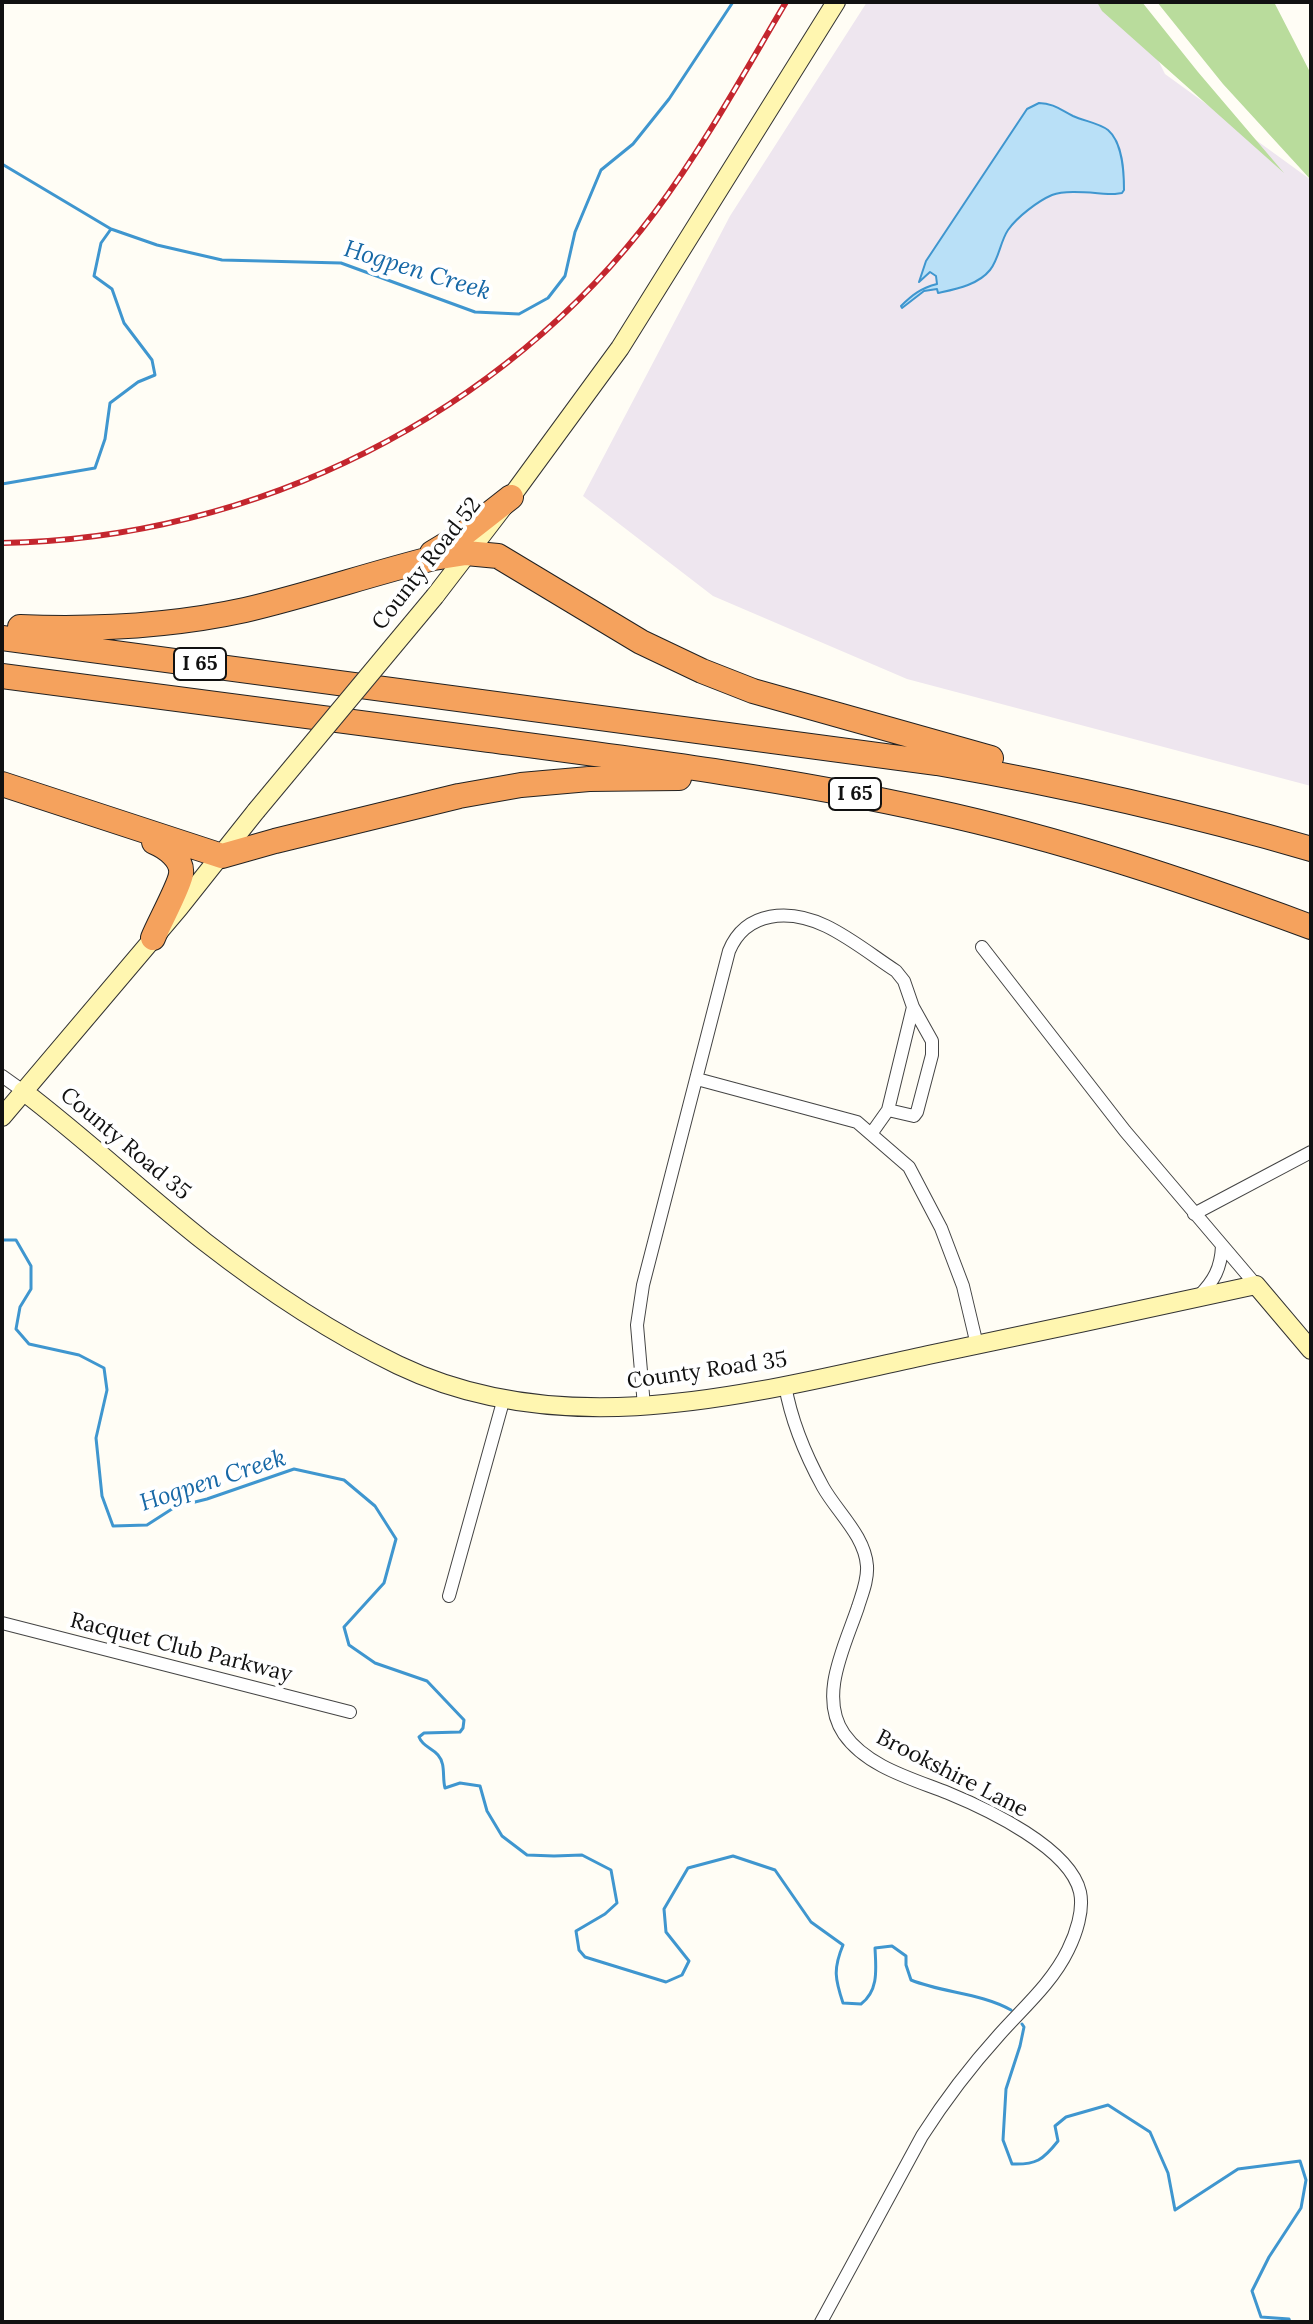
<!DOCTYPE html>
<style>
body{margin:0}
#map{position:relative;width:1313px;height:2324px;overflow:hidden;background:#fffdf5;font-family:Lora,serif}
canvas{display:block}
.frame{position:absolute;inset:0;border:4px solid #111;pointer-events:none}
</style>
<div id="map">
<canvas width="1313" height="2324"></canvas>
<div class="frame"></div>
</div>
<script>
const ctx = document.querySelector('canvas').getContext('2d');
ctx.lineJoin = 'round';
function fillPath(path, color) { ctx.fillStyle = color; ctx.fill(path, 'evenodd'); }
function strokePath(path, color, width, dash) { ctx.strokeStyle = color; ctx.lineWidth = width; ctx.lineCap = dash ? 'butt' : 'round'; ctx.setLineDash(dash || []); ctx.stroke(path); }
function drawText(font, color, halo, rows, align = 'center') {
  ctx.font = font + ' Lora,serif'; ctx.lineWidth = 8; ctx.setLineDash([]); ctx.textBaseline = 'middle'; ctx.strokeStyle = halo; ctx.fillStyle = color; for (const [text, x, y, turn = 0] of rows) {
    ctx.save(); ctx.translate(x, y); ctx.rotate((+turn || 0) * Math.PI / 180); ctx.textAlign = isNaN(turn) ? turn : align; if (halo) ctx.strokeText(text, 0, 0); ctx.fillText(text, 0, 0); ctx.restore();
  }
}
const industrial = new Path2D(`
 M867,2h262l36,72 146,106v606l-404,-107 -194,-83 -130,-100 147,-280z`);
const forest = new Path2D(`
 M1097,2h45l56,70 86,101 -182,-162z
 M1157,2h117l37,72v106l-88,-96z`);
const water = new Path2D(`
 M1039,103c14,0 22,7 34,13 11,5 26,7 35,14 15,13 16,42 16,60l-2,3 -7,1c-17,0 -47,-5 -63,1 -14,6 -35,22 -44,35 -8,12 -9,29 -18,40 -12,15 -34,19 -52,23l-1,-4 -13,2 -22,17 -1,-2c11,-11 20,-18 36,-22l-1,-8 -6,-4 -11,10 7,-21 101,-152z`);
const stream = new Path2D(`
 M2,164l109,65
 M2,484l93,-16 10,-29 5,-36 28,-21 17,-7 -3,-15 -28,-37 -12,-34 -18,-13 7,-33 10,-14 46,16 65,15 119,3 134,49 44,2 29,-16 17,-22 10,-44 26,-62 32,-26 36,-45 64,-97
 M2,1240h14l15,26v23l-11,18 -4,22 13,15 50,11 25,13 3,22 -11,48 6,58 11,30 34,-1 28,-18 32,-8 87,-30 50,11 31,26 21,33 -12,44 -40,44 5,18 26,18 52,18 37,39 -1,8 -3,4 -36,1 -5,4c4,10 12,10 19,18 8,9 4,22 7,33l15,-5 20,3 7,25 15,25 25,19 27,1 28,-1 29,15 6,33 -12,11 -29,17 3,19 6,7 81,25 16,-7 7,-14 -23,-29 -2,-23 24,-41 45,-12 42,14 36,52 32,23c-10,24 -8,34 0,58l18,1c18,-14 15,-35 14,-56l17,-2 14,10v9l5,15c32,13 70,13 100,30
 M1022,2024l2,3 -4,19 -14,43 -3,51 9,24c24,1 31,-4 46,-23l-3,-15 11,-9 42,-12 42,27 18,41 7,37 63,-41 62,-8 6,19 -5,28 -32,49 -17,34 9,26 28,2 1,3`);
const street = new Path2D(`
 M982,947l143,184 131,154
 M2,1076l21,15
 M697,1079l160,43 52,45 32,61 22,58 14,59
 M888,1110l26,6 3,-4 15,-57v-14l-19,-34
 M1194,1214l117,-62
 M1199,1296c15,-15 22,-28 23,-50
 M785,1385c6,35 21,71 38,102 14,25 42,49 44,79 1,14 -5,28 -9,41 -13,39 -40,89 -14,127 23,33 69,45 104,59 39,16 122,55 132,99 4,18 -4,42 -12,58 -16,33 -45,58 -69,85 -28,31 -54,65 -77,101l-101,186
 M644,1406l-7,-81 6,-40 86,-334c17,-41 61,-42 97,-25 25,12 47,30 70,45l8,10 9,26 -25,103 -17,24
 M449,1596l55,-198
 M2,1623l348,89`);
const secondary = new Path2D(`
 M435,596l76,-99 109,-149 216,-346
 M23,1091c63,48 120,102 182,151 59,46 125,90 193,123 171,82 361,26 535,-11 108,-23 215,-45 323,-69l55,65
 M2,1117l177,-209 77,-97`);
const highway = new Path2D(`
 M432,553l33,-20 46,-36
 M20,627c75,3 152,-1 225,-17 64,-15 125,-36 189,-52l32,-5 32,3 143,86 61,29 51,20 238,67
 M2,638l935,125c126,22 251,50 374,86
 M2,676c160,21 320,42 480,63 151,20 302,39 450,72 129,28 255,70 379,116
 M2,784l220,72 53,-15 184,-45 62,-11 68,-6 90,-1
 M153,938c5,-13 27,-53 28,-64 2,-15 -15,-27 -27,-32`);
const rail = new Path2D(`
 M2,543c253,-4 501,-128 653,-331 49,-66 89,-139 131,-210`);
const secondaryBridge = new Path2D(`
 M256,811l179,-215`);
const shields = [
 [200,664,52],
 [855,794,52]
];
const shieldNames = [
 ["I 65",200,664],
 ["I 65",855,794]
];
const streetNames = [
 ["County Road 52",427,564,-52],
 ["County Road 35",125,1144,40],
 ["County Road 35",707,1371,-8],
 ["Racquet Club Parkway",181,1648,14],
 ["Brookshire Lane",952,1774,27]
];
const waterNames = [
 ["Hogpen Creek",417,271,17],
 ["Hogpen Creek",213,1481,-18]
];
fillPath(industrial, '#eee6ef');
fillPath(forest, '#b9dc9c');
fillPath(water, '#b9e0f7');
strokePath(water, '#3f96cf', 2);
strokePath(stream, '#3f96cf', 3);
strokePath(street, '#444', 14);
strokePath(secondary, '#333', 20);
strokePath(highway, '#222', 26);
strokePath(street, '#fff', 12);
strokePath(secondary, '#fff6b0', 18);
strokePath(highway, '#f5a25d', 24);
strokePath(rail, '#c4262e', 6);
strokePath(rail, '#fff', 3, [9]);
strokePath(secondaryBridge, '#333', 20, []);
strokePath(secondaryBridge, '#fff6b0', 18);
for (const [x, y, w] of shields) { const box = new Path2D(); box.roundRect(x - w / 2, y - 16, w, 32, 6); ctx.fillStyle = '#fff'; ctx.fill(box); strokePath(box, '#111', 2); }
drawText('bold 20px', '#111', null, shieldNames);
drawText('22px', '#111', '#fff', streetNames);
drawText('italic 24px', '#1768a6', '#fff', waterNames);
</script>
